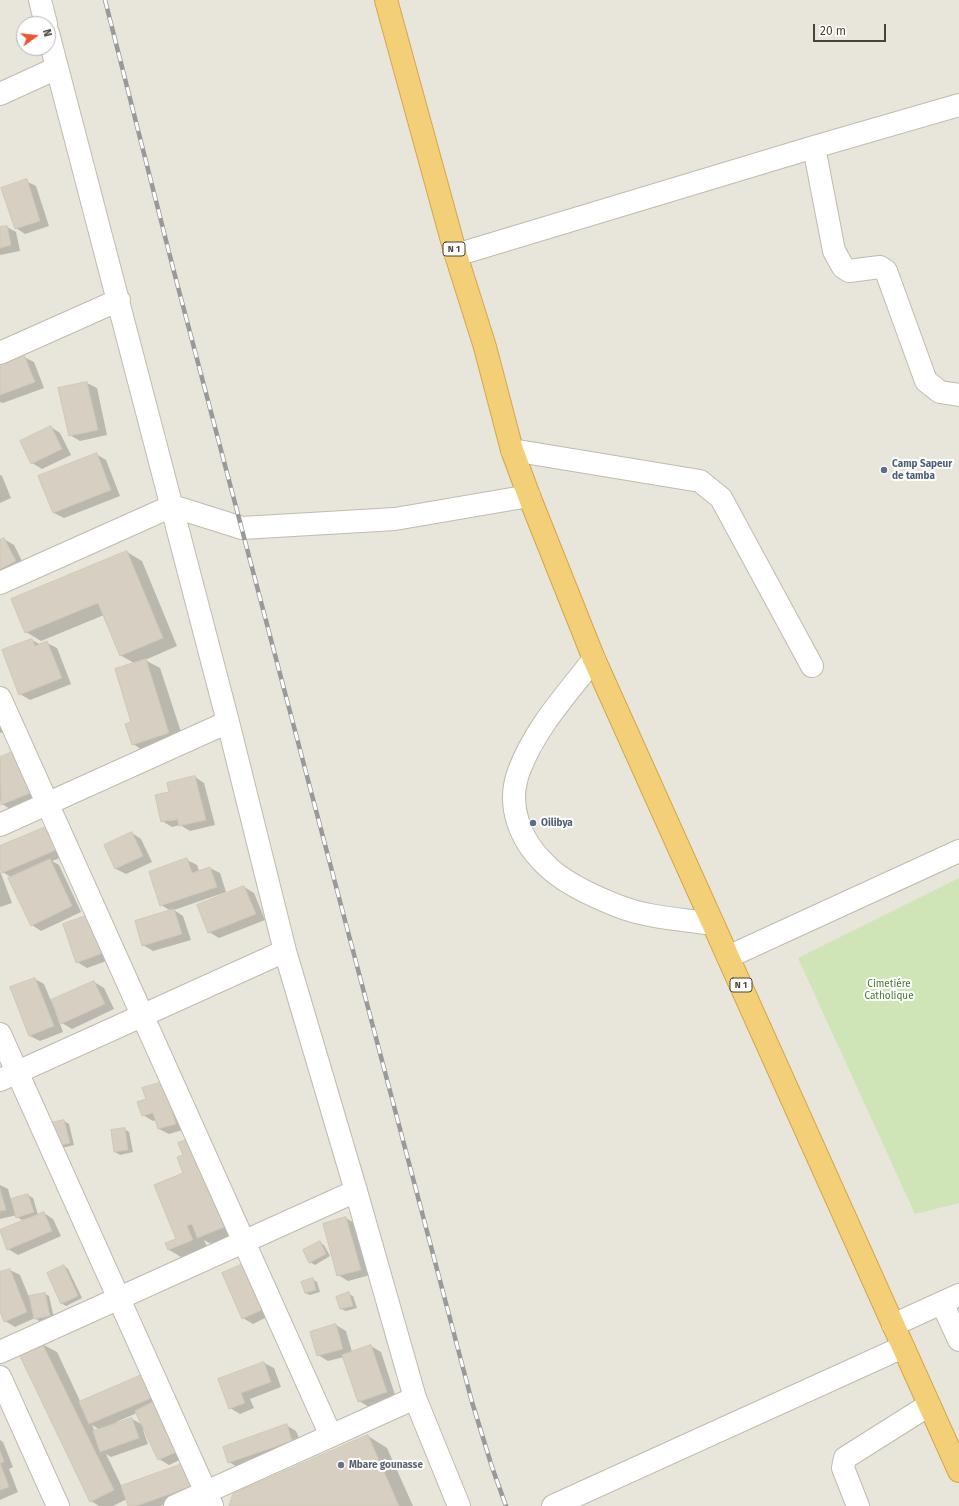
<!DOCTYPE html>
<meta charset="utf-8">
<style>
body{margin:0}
#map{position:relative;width:959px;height:1506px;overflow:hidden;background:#f5f2ec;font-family:"Fira Sans",sans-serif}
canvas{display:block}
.north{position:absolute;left:16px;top:16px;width:40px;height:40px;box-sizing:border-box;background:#fff;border:1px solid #b6b4b0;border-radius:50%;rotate:75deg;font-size:11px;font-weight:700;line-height:16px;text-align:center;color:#49443a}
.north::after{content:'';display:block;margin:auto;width:14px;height:18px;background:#ea542e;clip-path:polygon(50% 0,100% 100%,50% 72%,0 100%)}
.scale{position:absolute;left:813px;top:24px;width:73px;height:18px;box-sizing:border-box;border:2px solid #49443a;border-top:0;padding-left:5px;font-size:12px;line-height:14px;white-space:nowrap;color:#49443a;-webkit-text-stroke:3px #fff;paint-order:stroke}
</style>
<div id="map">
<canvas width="959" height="1506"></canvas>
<div class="north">N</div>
<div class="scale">20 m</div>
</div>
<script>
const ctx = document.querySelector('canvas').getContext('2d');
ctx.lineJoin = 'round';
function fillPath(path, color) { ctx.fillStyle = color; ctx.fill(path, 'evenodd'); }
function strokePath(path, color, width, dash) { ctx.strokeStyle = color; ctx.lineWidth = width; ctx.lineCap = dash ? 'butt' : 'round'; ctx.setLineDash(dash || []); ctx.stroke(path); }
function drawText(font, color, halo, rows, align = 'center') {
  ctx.font = font + ' "Fira Sans",sans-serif'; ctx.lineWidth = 4; ctx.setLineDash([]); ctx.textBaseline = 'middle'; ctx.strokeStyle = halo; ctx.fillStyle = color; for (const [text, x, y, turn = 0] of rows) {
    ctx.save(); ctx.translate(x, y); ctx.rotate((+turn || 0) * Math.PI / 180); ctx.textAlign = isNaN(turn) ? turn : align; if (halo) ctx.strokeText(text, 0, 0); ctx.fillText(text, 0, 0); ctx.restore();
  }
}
const residential = new Path2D(`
 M0,0h959v1506h-959zM24,24h24v24h-24z`);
const green = new Path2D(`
 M959,878v325l-44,11 -117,-256z`);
const shadow = new Path2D(`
 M26,181l10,5 13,40 -24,8 -9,-6z
 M7,227l9,5 4,19 -20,4v-27z
 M24,357l10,5 10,26 -41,15 -3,-1v-36z
 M87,383l10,5 10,47 -27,6 -10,-6z
 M51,427l9,6 11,22 -29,14 -10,-6z
 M96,454l10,6 14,36 -56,22 -10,-5 -15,-36z
 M0,475l2,1 9,22 -11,5z
 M4,539l10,6 11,22 -25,12v-38z
 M127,552l15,9 35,85 -32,14 15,8 24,73 -37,12 -14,-9 1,-81 -14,-8 -16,-40 -63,26 -15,-9z
 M32,640l9,5 6,-2 10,5 14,36 -41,16 -10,-6z
 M0,699l12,28 -12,6z
 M13,753l26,45 -27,12 -10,-6 -2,-4v-42z
 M195,777l9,6 11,42 -25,6 -10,-6 -8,2 -10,-6 8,-28zM181,816l1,2 -13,3v-2z
 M46,828l19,28 -13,5 7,4 22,47 -40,19 -9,-6 -20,-47 -9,-6 -3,-7v-18z
 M132,833l9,6 11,23 -26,12 -10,-5z
 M187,860l10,5 2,6 11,-3 10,5 6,19 -52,18 9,6 8,24 -38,11 -10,-6 28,-34 -10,-6z
 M0,871l12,32 -12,4z
 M244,887l10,6 11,27 -46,18 -10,-6z
 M64,925l48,34 -25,9 -10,-6z
 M35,979l9,5 7,17 43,-19 10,6 10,21 -42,20 -10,-6 -6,-13 -1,1 8,21 -23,9 -10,-5z
 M163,1083l23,46 -17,5 -10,-5 -3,-9 -3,1 -10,-6 4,-15z
 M64,1121l5,3 5,21 -12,3 -10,-24z
 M124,1129l5,3 4,20 -13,3 -5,-3 -3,-21z
 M0,1185l8,4 3,11 17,-5 5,3 5,17 6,-2 9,6 8,17 -43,19 -10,-6 -8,-18 29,-12v-1l-7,2 -5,-3v-2l-17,4z
 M155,1185l86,49 -28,11 -9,-5 4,9 -25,9 -14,-8 8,-11z
 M346,1218l10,6 14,51 -22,6 -10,-6z
 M320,1243l4,2 6,11 -15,9 -5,-3z
 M64,1266l4,3 14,29 -16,8 -5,-3z
 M10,1270l10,5 9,22 16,-3 4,2 5,22 -15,3 -4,-3 -20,9 -10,-6 -5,-12v-35z
 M223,1274l54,38 -24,12 -10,-6z
 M312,1279l5,3 3,10 -10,3 -5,-2z
 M348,1294l5,2 4,12 -11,3 -5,-2z
 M336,1325l10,6 6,21 19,-6 10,6 15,46 -27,9 -10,-6 -15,-44 -16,4 -10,-6z
 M42,1344l15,8 24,51 63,-28 46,80 -21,10 -10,-6 -14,-30 -2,1 5,14 -37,13 -5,-3 16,33 66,-23 17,26 -45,16h-31l-2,-7 -14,7h-14l-8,-5zM137,1413l6,12 -11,-6 -16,5v-2zM92,1425l8,5 -5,2z
 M264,1363l10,5 7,19 -31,12 4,9 -14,6 -10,-6 -11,-29z
 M286,1425l10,6 6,15 -63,22 -10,-6z
 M368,1436l19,12 26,58h-183z
 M0,1440l3,2 10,25 -4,2 9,23 -18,8z`);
const building = new Path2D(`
 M27,179l13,42 -25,8 -14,-41z
 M7,226l4,19 -11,3v-21z
 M24,355l11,27 -35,13v-30z
 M87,382l11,48 -29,6 -11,-48z
 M51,426l11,23 -31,15 -11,-23z
 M97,453l14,37 -58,23 -15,-37z
 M4,538l12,23 -16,8v-29z
 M127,551l36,87 -43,18 -22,-53 -73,30 -14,-34z
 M32,639l3,7 12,-5 15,37 -43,17 -17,-45z
 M146,659l23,74 -37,12 -7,-21 6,-2 -16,-53z
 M13,752l17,41 -29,12 -1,-48z
 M195,776l11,44 -27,6 -2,-8 -16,4 -6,-27 14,-3 -2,-9z
 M46,827l10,23 -54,23 -2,-5v-22z
 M132,832l11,24 -28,13 -11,-24z
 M187,858l5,15 18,-6 7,20 -57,19 -11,-34z
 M50,859l22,47 -41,20 -23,-48z
 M244,886l12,28 -48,19 -11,-28z
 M174,909l8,25 -40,12 -7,-25z
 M89,915l14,38 -27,10 -13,-39z
 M35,978l19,48 -25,10 -19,-49z
 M94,981l11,23 -44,20 -10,-24z
 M163,1082l13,42 -18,5 -5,-16 -11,3 -5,-14 9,-3 -4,-11z
 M64,1120l6,23 -13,3 -6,-23z
 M125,1128l3,22 -14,2 -3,-22z
 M191,1138l36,88 -30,12 -5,-14 -5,2 6,14 -25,10 -3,-7 11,-4 -22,-54 29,-12 -6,-16 6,-2 -5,-12z
 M0,1189l6,21 -6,1z
 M28,1194l6,18 -18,6 -5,-19z
 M44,1212l8,19 -45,19 -7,-20z
 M346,1217l15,53 -24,6 -14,-52z
 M320,1241l6,13 -17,9 -6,-13z
 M248,1262l20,45 -26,12 -20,-46z
 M64,1265l14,31 -17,8 -14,-31z
 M10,1269l17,43 -23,10 -4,-11v-39z
 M313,1278l3,12 -11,3 -4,-11z
 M349,1292l4,14 -13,3 -4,-12z
 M45,1293l5,23 -16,3 -5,-23z
 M336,1324l7,25 -26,7 -7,-24z
 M42,1343l72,147 -24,12 -71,-148z
 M371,1345l16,47 -29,10 -16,-47z
 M264,1362l7,20 -30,11 4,10 -16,6 -11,-30z
 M144,1374l10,23 -65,27 -10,-22z
 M157,1400l24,50 -23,10 -23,-49z
 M132,1418l7,20 -39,14 -7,-21z
 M287,1424l5,17 -64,22 -5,-16z
 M368,1435l31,71h-170l4,-12z
 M0,1451l4,11 -4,1z
 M188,1462l8,23 -60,21h-8l-7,-20z
 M0,1463l9,24 -9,3z`);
const minor = new Path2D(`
 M40,0l6,24
 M48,33l180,689 57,229 71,240 59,207 44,108
 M0,94l57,-26
 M814,147l20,104 9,16 6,4 31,-4 6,4 40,110 14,11 19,3
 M456,255l358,-108 145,-42
 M0,353l119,-53
 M512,450l188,31 21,17 91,168
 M0,583l172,-77 70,22 153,-9 134,-23
 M594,659c-27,35 -59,69 -75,112 -13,34 1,69 26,93 17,18 50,33 73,42 30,12 64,13 95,18
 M0,698l331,738
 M0,825l228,-103
 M728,957l231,-106
 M0,1034l212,472
 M0,1080l285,-129
 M942,1303l17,37
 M893,1325l66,-30
 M0,1352l356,-161
 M0,1377l58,129
 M175,1506l240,-108
 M553,1506l350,-159
 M858,1506l-15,-38 2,-10 84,-53`);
const highway = new Path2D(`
 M386,0l70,255 29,92 27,103 17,46 65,163 365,812`);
const rail = new Path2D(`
 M105,0l68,268 299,1134 20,65 14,39`);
const markers = [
 [884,470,4,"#5c6f8a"],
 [533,823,4,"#5c6f8a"],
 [341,1465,4,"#6b7280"]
];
const shields = [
 [454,249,22],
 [741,985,22]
];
const shieldNames = [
 ["N 1",454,249],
 ["N 1",741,985]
];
const serviceNames = [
 ["Camp Sapeur",892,464],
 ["de tamba",892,476],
 ["Oilibya",541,823]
];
const parkNames = [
 ["Cimetiére",889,984],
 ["Catholique",889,996]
];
const worshipNames = [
 ["Mbare gounasse",349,1465]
];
fillPath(residential, '#e8e5da');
fillPath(green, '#cfe5b8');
fillPath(shadow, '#0003');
fillPath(building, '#d6cfc2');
strokePath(building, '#d0c7b6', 1);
strokePath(minor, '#c0bbaf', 24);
strokePath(highway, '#d2a748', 24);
strokePath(minor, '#fff', 22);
strokePath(highway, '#f3d078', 22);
strokePath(rail, '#999', 4.5);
strokePath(rail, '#fff', 3, [9]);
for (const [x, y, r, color] of markers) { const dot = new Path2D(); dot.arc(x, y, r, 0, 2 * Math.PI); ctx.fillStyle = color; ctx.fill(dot); strokePath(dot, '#fff', 1.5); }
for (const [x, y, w] of shields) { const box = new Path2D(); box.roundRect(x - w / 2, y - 7, w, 14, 3); ctx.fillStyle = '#fff'; ctx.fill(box); strokePath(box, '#49443a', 1); }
drawText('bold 9px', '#49443a', null, shieldNames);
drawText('bold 10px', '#4e5e75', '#fff', serviceNames, 'left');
drawText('10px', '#487730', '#fff', parkNames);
drawText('bold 10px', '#5b616d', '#fff', worshipNames, 'left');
</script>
